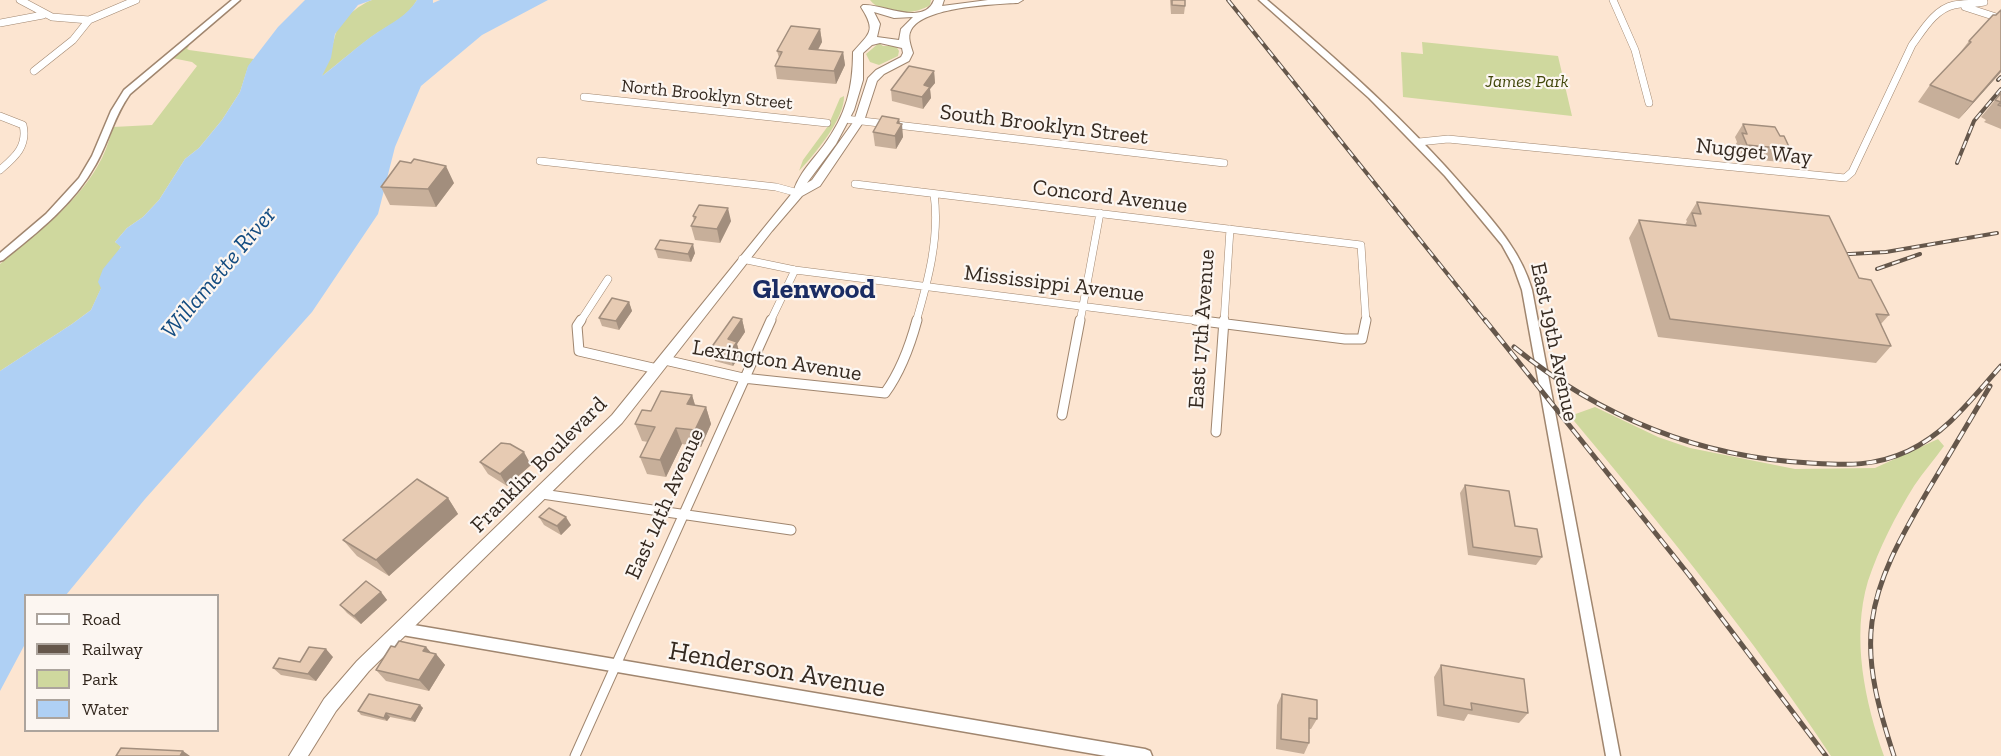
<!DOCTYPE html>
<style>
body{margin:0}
#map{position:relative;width:2001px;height:756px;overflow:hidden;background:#fce5d1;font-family:"Zilla Slab",serif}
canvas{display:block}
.legend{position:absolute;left:24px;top:594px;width:195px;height:138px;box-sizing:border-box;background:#fcf6f1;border:2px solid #aca49d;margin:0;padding:8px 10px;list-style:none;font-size:18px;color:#342920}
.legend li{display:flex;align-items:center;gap:12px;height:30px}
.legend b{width:30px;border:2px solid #aca49d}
</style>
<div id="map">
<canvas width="2001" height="756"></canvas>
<ul class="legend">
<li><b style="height:8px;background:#fff"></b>Road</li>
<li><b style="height:8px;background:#65574b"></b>Railway</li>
<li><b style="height:16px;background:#cfd89e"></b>Park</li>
<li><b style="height:16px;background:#afd0f4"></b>Water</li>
</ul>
</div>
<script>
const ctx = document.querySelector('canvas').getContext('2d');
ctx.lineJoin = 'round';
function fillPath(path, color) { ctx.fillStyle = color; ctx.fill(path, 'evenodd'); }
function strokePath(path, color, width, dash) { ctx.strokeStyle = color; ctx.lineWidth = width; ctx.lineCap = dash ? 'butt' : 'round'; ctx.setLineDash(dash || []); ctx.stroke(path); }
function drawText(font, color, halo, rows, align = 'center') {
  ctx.font = font + ' "Zilla Slab",serif'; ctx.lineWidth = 4.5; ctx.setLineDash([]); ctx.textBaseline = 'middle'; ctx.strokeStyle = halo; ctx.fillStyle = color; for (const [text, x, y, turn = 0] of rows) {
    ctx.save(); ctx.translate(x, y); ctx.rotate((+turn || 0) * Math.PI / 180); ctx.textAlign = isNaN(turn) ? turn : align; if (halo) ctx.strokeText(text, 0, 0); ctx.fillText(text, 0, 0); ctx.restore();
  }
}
const green = new Path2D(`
 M372,0h45c-10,17 -24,23 -40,33 -19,13 -38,30 -56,44 9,-18 9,-23 14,-41 4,-15 23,-31 37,-36z
 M870,0h61l-1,5c-14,10 -48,11 -60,-5z
 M1422,42l136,14 14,60 -169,-19 -2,-45 22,2z
 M879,43l4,3h13l3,5 -1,5 -19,9 -9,-3 -4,-8z
 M186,46h3l-2,3 2,1 65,9 -6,8 -8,25 -18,28 -23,28 -14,11 -26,41 -16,17 -16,11 -12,14 6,4 -30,64 -19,14 -72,47v-107c37,-31 80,-62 102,-106 5,-10 8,-21 11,-31l39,-2 45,-59 -5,-4 -20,-4z
 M844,96c1,22 -29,58 -45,75l4,-11 25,-34 12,-28z
 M1595,407l63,30 32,11 105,21 80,-1 63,-29 6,7c-9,13 -21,26 -30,40 -18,29 -35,62 -46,95 -17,57 -3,121 16,175h-53c-79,-120 -169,-230 -261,-340z`);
const water = new Path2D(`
 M305,0h67l-14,5 -23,29 -4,24 -9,18c19,-14 36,-31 56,-44 15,-10 29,-16 39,-32h16v3l7,-3h108l-66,35 -61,51 -26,61 -17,67 -66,98 -167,187 -79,96 -40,1 -1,48 -25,47v-320l72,-47 19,-14 10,-22 -3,-6 5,-13 18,-22 -6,-5 12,-14 16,-11 16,-17 26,-41 14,-11 23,-28 18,-28 8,-26 30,-39z`);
const minorFar1 = new Path2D(`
 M20,0l32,17 37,3
 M1613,0l22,50 14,53
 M1965,7l31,10
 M0,23l43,-8
 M34,71l39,-31 16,-20 47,-20
 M584,97l243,26
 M0,116l23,9c5,21 -8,32 -23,45
 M845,119l379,44
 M1419,142l29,-3 397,39 7,-6 60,-127c11,-15 23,-36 42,-40 10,-2 20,-1 30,-3l-1,-2
 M540,161l236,26 22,6
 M855,184l506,61 5,77
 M742,259l53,11 412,52
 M580,322l28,-43
 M770,322l25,-52
 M916,322c12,-41 24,-85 18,-128
 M1080,322l20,-109
 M1224,322l6,-93`);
const minor = new Path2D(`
 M581,320l-4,6 2,25 78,18
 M1195,320l150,19h17l4,-19
 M665,360l78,18 142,15c16,-22 25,-47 32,-73
 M1062,415l18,-95
 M1216,432l8,-112
 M542,494l249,36
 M575,756l196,-436`);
const tertiary = new Path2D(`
 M232,0h8l-110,94c-16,22 -21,47 -34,70 -22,40 -58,68 -93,96l-3,1v-8l46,-39 33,-36 13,-22 19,-45 13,-21z
 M1259,0h8c71,60 140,121 201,192 26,30 53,59 64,98l88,466h-14l-84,-466 -9,-25 -11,-20 -57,-69 -76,-78z
 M402,623l743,126 5,2 2,5h-46l-704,-121 -4,-2 -2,-4 2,-4z`);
const primary = new Path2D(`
 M934,0h10l-2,6 46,-6h35l-5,3c-24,1 -95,4 -107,27 -4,7 0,16 2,23l-4,8 -25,13 -7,7 -13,40 -44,65 -18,10 -30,35 -150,192 -253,248 -33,40 -28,45h-19l35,-57 33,-38 255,-246 181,-223c6,-19 19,-31 31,-47 22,-30 29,-57 29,-93 16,-19 24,-20 8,-45l2,-2c18,-2 61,22 71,-5zM874,12l20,6 19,-1 -12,12 -2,11 -22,-3 3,-13zM880,43l22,5 1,5 -2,4 -25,13 -8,8 -14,43 -42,59 -5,3 29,-39 18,-34 9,-30v-27l9,-8z`);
const railFar1 = new Path2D(`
 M1228,0l258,322
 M1998,80l3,-3
 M1957,163l17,-42 27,-32
 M1832,255l54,-3 111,-19
 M1877,269l43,-15`);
const rail = new Path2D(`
 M1485,320l204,255 137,181
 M1514,347c86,70 184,110 296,116 37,2 63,4 98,-12 40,-19 64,-53 93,-85
 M1894,756c-14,-43 -28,-89 -22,-134 6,-47 32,-90 55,-130 21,-35 42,-70 63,-106`);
const wall = new Path2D(`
 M1170,0h15v6l-1,8h-13z
 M2001,10v62l-42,47 -41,-17 12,-17 26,-27 13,-17z
 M820,29l2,13 -4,8 25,2 2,13 -9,19 -59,-5 -2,-13 4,-8 -2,-7z
 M934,71l1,12 -5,6 1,9 -8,11 -31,-8 -1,-11z
 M2001,93v36l-17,-7 2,-2 -5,-3z
 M899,119l4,18 -7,12 -21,-3 -2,-14z
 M1743,124l37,12 10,13 -9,13 -42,-4 -5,-11 3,-5 -2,-5z
 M454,183l-18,24 -46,-2 -9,-18z
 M1697,202l162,76 30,37 -8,9 10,22 -15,17 -218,-26 -29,-99 10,-18 46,5 2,-4 -1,-1z
 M693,216l38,5 -11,22 -25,-3 -4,-14 3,-5z
 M655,249l40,4 -4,9 -33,-4z
 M629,302l3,9 -13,19 -17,-4 -3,-8z
 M742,319l3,13 -8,12 3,11 -7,11 -18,-5 -4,-13z
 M692,395l3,10 11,2 5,17 -10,23 -19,-3 -16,33 -19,-3 -7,-17 8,-15 -6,-1 -7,-17 16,-13z
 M480,462l51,3 -24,21 -19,-12z
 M1465,485l50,41 27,31 -6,8 -68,-10 -8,-62z
 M448,498l10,16 -69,62 -32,-20 -14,-16z
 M539,517l32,8 -10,10 -17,-10z
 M381,592l6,8 -26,24 -14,-11 -7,-8z
 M395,647h31l5,6 5,1 9,11 -16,26 -43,-10 -10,-11z
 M333,657l-17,24 -35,-6 -8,-7z
 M1441,665l87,48 -9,10 -51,-9 -4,7 -27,-5 -3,-39z
 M1282,694l35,25 -6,10h-2v14l-5,11 -28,-5 1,-44z
 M420,705l3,3 -8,14 -25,-5 -3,4 -26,-6 -3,-4z`);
const shadedWall = new Path2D(`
 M820,29l2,13 -11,20 -2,-13z
 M843,52l2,13 -9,19 -2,-13z
 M2001,70v2l-42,47 14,-17z
 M934,71l1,12 -5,6 1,9 -8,11 -1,-12 2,-12z
 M899,119l1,9 2,-4 1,13 -7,12 -1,-13 2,-13z
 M446,166l8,17 -18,24 -8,-18z
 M728,208l3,13 -11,22 -3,-14z
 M693,244l2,9 -4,9 -3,-8z
 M629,302l3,9 -13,19 -3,-9z
 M742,319l3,13 -8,12 3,11 -7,11 -4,-13 -1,-14z
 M692,395l5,17 -10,-8z
 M706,407l5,17 -10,23 -6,-17z
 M676,428l6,16 -16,33 -6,-17z
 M524,452l7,13 -24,21 -7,-12z
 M448,498l10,16 -69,62 -13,-16z
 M566,517l5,8 -10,10 -4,-9z
 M381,592l6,8 -26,24 -7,-8z
 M426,647l8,9 2,-2 9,11 -16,26 -10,-11 4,-29z
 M326,649l7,8 -17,24 -8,-7z
 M420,705l3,3 -8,14 -4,-3z
 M386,713l4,4 -3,4 -3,-3z
 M183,751l7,5h-10z`);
const building = new Path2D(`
 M1172,0h13v6l-13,-1z
 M2001,10v60l-28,32 -43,-17 41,-43 -2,-1 24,-26h3z
 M791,26l29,3 -11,20 34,3 -9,19 -59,-5 7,-14 -5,-1z
 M909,66l25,5 -10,14 6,2 -8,10 -31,-7z
 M2001,93v13l-3,-1 3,-3 -6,-2z
 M882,116l17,3 -2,4 5,1 -7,12 -22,-4z
 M1743,124l32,3 5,9h4l6,13 -43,-4 -5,-12 5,1z
 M414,159l32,7 -18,23 -47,-2 19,-26 11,2z
 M1697,202l132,14 30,62 12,2 18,35 -13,-1 15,32 -221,-27 -31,-99 57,6 -4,-13 9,1z
 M699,205l29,3 -11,21 -26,-3 5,-9 -3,-1z
 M660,240l33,4 -5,10 -33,-5z
 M612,298l17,4 -13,19 -17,-3z
 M733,317l9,2 -14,20 9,3 -8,11 -18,-5z
 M661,391l31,4 -5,9 19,3 -11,23 -19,-2 -16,32 -20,-3 15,-30 -20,-3 7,-14 9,1z
 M501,443l9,1 14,8 -24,22 -20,-12z
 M417,479l31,19 -72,62 -33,-20z
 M1465,485l44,6 6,35 22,3 5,28 -69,-10z
 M549,508l17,9 -9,9 -18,-9z
 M366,581l15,11 -27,24 -14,-11z
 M399,641l27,6 -3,4 13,3 -17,26 -43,-10 15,-24 4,1z
 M309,647l17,2 -18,25 -35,-6 6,-10 21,4z
 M1441,665l83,14 4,34 -57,-10 1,7 -28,-5z
 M369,694l51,11 -9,14 -25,-6 -2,5 -26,-7z
 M1282,694l35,6v19l-8,-1v25l-28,-4z
 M121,748l62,3 -3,5h-64z`);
const farParknames = [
 ["James Park",1527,82]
];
const farStreetnames = [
 ["North Brooklyn Street",707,95,6]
];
const streetNames = [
 ["South Brooklyn Street",1044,125,7],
 ["Nugget Way",1754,152,6],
 ["Concord Avenue",1110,197,7],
 ["Mississippi Avenue",1054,284,7],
 ["East 17th Avenue",1202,329,-86],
 ["East 19th Avenue",1554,342,78],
 ["Lexington Avenue",777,361,9],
 ["Franklin Boulevard",539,465,-45],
 ["East 14th Avenue",665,504,-66]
];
const waterNames = [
 ["Willamette River",219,273,-50]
];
const nearStreetnames = [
 ["Henderson Avenue",777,670,10]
];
const districtNames = [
 ["Glenwood",814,290]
];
fillPath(green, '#cfd89e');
fillPath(water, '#afd0f4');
strokePath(minorFar1, '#a0866f', 8);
strokePath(minor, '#a0866f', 11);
strokePath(tertiary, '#a0866f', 3);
strokePath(primary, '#a0866f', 2);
strokePath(minorFar1, '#fff', 7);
strokePath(minor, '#fff', 9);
fillPath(tertiary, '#fff');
fillPath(primary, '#fff');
strokePath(railFar1, '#65574b', 4);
strokePath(rail, '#65574b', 5);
strokePath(railFar1, '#fcf6f1', 2, [8]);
strokePath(rail, '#fcf6f1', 3, [10]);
fillPath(wall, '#c7af9a');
fillPath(shadedWall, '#a28e7d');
fillPath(building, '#e7cbb3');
strokePath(building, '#a28e7d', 1.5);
drawText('italic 18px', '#41470a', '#fcf6f1', farParknames);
drawText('18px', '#342920', '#fcf6f1', farStreetnames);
drawText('22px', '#342920', '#fcf6f1', streetNames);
drawText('italic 24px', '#134c81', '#fcf6f1', waterNames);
drawText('27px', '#342920', '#fcf6f1', nearStreetnames);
drawText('bold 28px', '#1a2c63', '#fcf6f1', districtNames);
</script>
